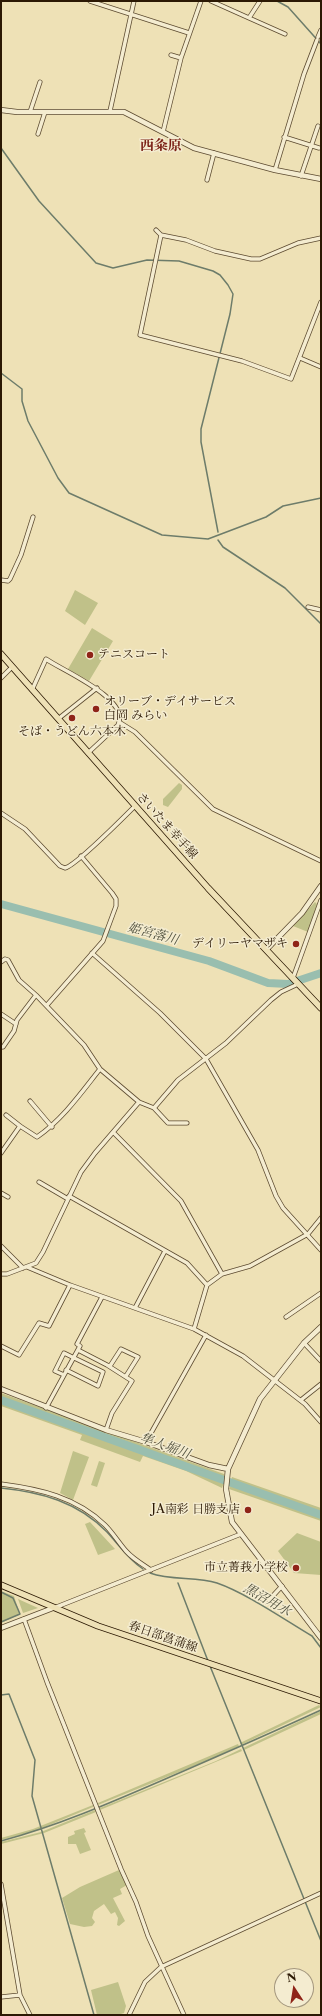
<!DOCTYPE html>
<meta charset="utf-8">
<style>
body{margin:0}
#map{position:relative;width:322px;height:2016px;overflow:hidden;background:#eee1b6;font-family:"Libre Caslon Text",serif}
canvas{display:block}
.frame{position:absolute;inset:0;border:2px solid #2b1803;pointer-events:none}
.north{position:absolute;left:274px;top:1968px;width:40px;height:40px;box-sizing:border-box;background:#f4ecd0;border:1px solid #a4977e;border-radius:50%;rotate:348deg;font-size:11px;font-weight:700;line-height:16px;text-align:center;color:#2b1803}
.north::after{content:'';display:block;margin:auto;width:14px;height:18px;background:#8f2418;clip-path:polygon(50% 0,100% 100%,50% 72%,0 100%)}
</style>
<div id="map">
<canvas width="322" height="2016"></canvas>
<div class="frame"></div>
<div class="north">N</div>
</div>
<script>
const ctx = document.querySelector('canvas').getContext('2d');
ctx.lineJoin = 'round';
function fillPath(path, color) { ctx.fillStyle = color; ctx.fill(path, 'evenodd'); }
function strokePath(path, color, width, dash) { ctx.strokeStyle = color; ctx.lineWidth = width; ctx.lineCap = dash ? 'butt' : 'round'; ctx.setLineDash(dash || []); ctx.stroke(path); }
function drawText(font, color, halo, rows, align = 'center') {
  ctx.font = font + ' "Libre Caslon Text","Noto Serif JP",serif'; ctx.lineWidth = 3; ctx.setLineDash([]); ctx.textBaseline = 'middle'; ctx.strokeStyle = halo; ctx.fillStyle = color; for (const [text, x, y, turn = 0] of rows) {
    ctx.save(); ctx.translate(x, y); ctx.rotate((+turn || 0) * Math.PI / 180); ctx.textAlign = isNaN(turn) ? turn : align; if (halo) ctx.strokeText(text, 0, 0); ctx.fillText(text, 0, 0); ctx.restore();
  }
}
const green = new Path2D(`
 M75,590l23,13 -13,22 -20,-14z
 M92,628l21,13 -24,40 -21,-12z
 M179,783l3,2v4l-14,18 -5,-2v-6z
 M315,902l2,2 -9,28 -15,-6z
 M1,1393l223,81v3l-223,-80z
 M1,1402l223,80 -2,6 -36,-17 -43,-15 -3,6 -60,-22 2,-5 -81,-29z
 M73,1451l16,6 -16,43 -13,-7z
 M99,1461l6,2 -8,24 -6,-2z
 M232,1477l89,31v4l-90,-32z
 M231,1485l90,32v4l-92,-32z
 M90,1522l25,27 -17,6 -13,-31z
 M297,1533l24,9v33l-27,-2 -16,-22z
 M1,1591l13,5 6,18 -19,9z
 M18,1599l20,9 -15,5z
 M319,1705l2,2 -80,38 -1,-2z
 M321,1711v3l-77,36 -1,-2z
 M238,1744l1,2 -23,11 -118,48v-2z
 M241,1749l1,2 -142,59v-2l116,-47z
 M93,1805v2l-58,24 -34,9v-2l32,-9z
 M95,1810l1,2 -52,21 -43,11v-2l40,-10z
 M84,1828l2,4 -2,1 7,17 -11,4 -4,-10h-8v-7l7,-3 -1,-3z
 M119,1870l8,15 -7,4 2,5 -9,4 12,23 -6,5 -2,-1 1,-7 -3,-6 -4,2 -7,-10 -10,7 -2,7 3,4 -3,4 -8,1 -14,-3 -8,-26 18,-11z
 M118,1982l8,24 -2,7 -6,2h-21l-6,-25z`);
const stream = new Path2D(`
 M277,1l11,6 33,37
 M1,148l38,53 57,62 17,5 34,-8 32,1 34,10 7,4 8,10 5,9 -3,20 -29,115v13l17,90
 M1,373l21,16v12l6,20 30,57 11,15 93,42 46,4 58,-22 17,-11 38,-8
 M218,540l5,7 62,41 36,36
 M1,1488c40,4 77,14 106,44 12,13 21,27 36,37
 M150,1573c22,8 46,3 67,10 29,10 68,37 95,53l9,12
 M178,1583l30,78
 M1,1592l12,6 7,16 -19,8
 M210,1666l111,275
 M1,1695l8,-1 26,66 -3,36 62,219
 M1,1841c56,-15 109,-38 162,-61 53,-23 106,-46 158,-70`);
const river = new Path2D(`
 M1,904l208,57 59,22 20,1 33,-11
 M1,1400l320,115`);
const minor = new Path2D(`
 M90,1l99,32
 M211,1l38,17 11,-17
 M249,18l36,16
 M318,37l3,-7
 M171,55l10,3
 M110,111l24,-110
 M30,112l10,-30
 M163,132l18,-74 20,-57
 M38,134l7,-22
 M284,137l35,11
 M275,170l29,-96 13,-34
 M301,176l17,-50
 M207,180l7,-27
 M156,230l5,5
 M321,238l-23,5 -38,16h-9l-36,-8 -29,-11 -25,-5 -21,100 102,26 49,18 30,-77
 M300,358l21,9
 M1,580l7,1 2,-2 11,-24 12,-38
 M308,607l13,3
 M1,678l11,-11
 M32,690l14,-31c17,12 85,40 72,66l-30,28
 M58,719l39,-31
 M119,722l16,10 78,77 108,52
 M1,813l24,16 35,37 5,2c10,-2 59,-51 70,-62
 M92,953l68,60 46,46 52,91 18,46 7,12 38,42
 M1,962l4,-3 3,1 11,20 17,15
 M293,978l28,-78
 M47,1005l56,-64 13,-35v-7l-4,-6 -31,-37
 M1,1014l15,10
 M1,1047h2l11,-16 3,-11 19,-25 48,50 16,24 39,33 15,6 14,15h19
 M30,1101l22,26
 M154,1108l24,-28 48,-37 45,-43 10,-8 17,-8
 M6,1115l14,11
 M113,1132l68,69 41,73
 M1,1153l19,-27 17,11c26,-18 44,-44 63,-68
 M39,1182l29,17
 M1,1193l7,4
 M69,1196l118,67 20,22
 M1,1246l22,22
 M27,1267l43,18 124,44 49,27 62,48 16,18
 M1,1274h6l29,-11 7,-11 38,-80 14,-19 44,-51
 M135,1308l30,-57
 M286,1317l35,-24
 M194,1329l13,-44 15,-11 28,-8 58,-32 13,-16
 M304,1343l17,18
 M1,1346l18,9 20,-32 10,3 21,-41
 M78,1350l29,15 25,16 -20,32 -6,17
 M110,1366l11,-17 17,8 -12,19
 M64,1375l-9,-4 9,-18 39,19 -5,14 -32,-16
 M301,1400l20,-16
 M46,1408l34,-62 -3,-2 25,-47
 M146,1442l60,-107
 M1,1484c39,5 75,13 104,41 8,8 14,18 21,26 7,8 16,13 25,19
 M269,1600l13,-14
 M54,1608l187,-74
 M24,1619l23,63 74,187 15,33 12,34 36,79
 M1,1884l19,111 10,20
 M1,1997l19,-2
 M129,2015l16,-33 16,-15 160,-74`);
const tertiary = new Path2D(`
 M1,110l16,2h107l70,36 81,22 46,9
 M267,949l35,-36 19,-27
 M321,1327l-17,16 -44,56 -32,70 -2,20 6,33 89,116
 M1,1389l105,41 40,12 63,23 19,4
 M1,1628l52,-20`);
const primary = new Path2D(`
 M1,654l207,234 113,120
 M1,1585l97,41 223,75`);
const markers = [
 [90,655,4,"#8f2418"],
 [96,709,4,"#8f2418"],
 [72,718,4,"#8f2418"],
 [296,944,4,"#8f2418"],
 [248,1510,4,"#8f2418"],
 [296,1568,4,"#8f2418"]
];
const poiNames = [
 ["テニスコート",98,655,"left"],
 ["オリーブ・デイサービス",104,702,"left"],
 ["白岡 みらい",104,716,"left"],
 ["そば・うどん六本木",72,732,"center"],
 ["デイリーヤマザキ",288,944],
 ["JA南彩 日勝支店",240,1510],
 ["市立菁莪小学校",288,1568]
];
const streetNames = [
 ["さいたま幸手線",167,826,48],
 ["春日部菖蒲線",163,1637,19]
];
const waterNames = [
 ["姫宮落川",153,934,15],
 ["隼人堀川",165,1446,20],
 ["黒沼用水",267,1600,30]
];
const quarterNames = [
 ["西粂原",161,146]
];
fillPath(green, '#c0c189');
strokePath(stream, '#6d7c6a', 1.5);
strokePath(river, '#99beaf', 8);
strokePath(minor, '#5c4a30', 5);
strokePath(tertiary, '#5c4a30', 6);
strokePath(primary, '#2b1803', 7);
strokePath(minor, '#f4ecd0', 3.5);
strokePath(tertiary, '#f4ecd0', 4.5);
strokePath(primary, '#eee1b6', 5.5);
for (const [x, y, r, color] of markers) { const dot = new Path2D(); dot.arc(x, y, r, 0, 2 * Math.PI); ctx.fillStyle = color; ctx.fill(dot); strokePath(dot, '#f4ecd0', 1.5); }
drawText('12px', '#2b1803', '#f4ecd0', poiNames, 'right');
drawText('12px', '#2b1803', '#f4ecd0', streetNames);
drawText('italic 13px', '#52523f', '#f4ecd0', waterNames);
drawText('bold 14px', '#7a1f14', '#f4ecd0', quarterNames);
</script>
